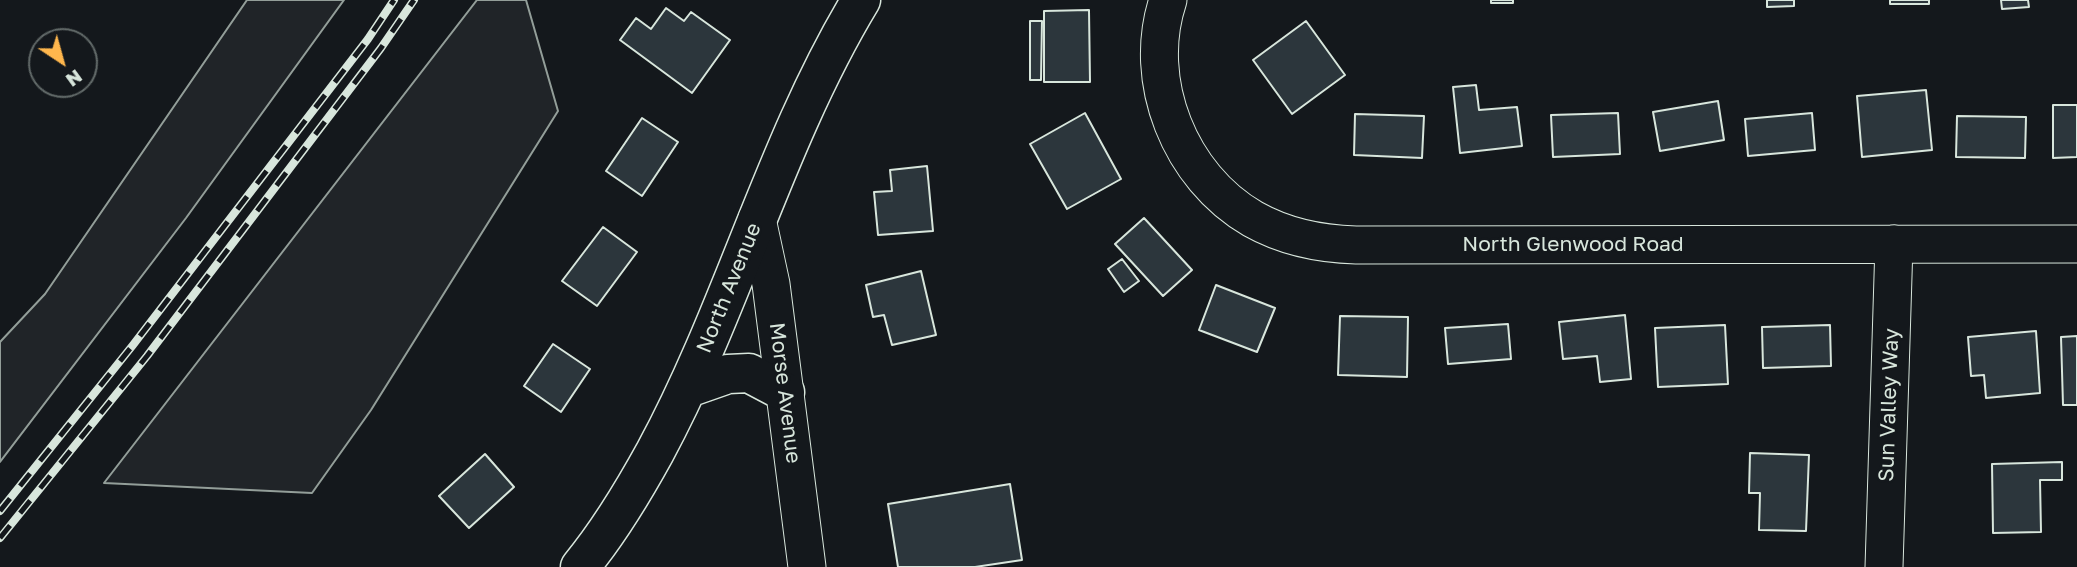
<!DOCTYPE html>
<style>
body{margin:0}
#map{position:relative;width:2077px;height:567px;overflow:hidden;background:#14181c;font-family:"Golos Text",sans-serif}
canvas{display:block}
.north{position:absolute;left:28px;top:28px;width:70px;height:70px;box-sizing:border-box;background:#14181c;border:2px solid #626a69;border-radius:50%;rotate:144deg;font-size:19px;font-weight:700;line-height:28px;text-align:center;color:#d8e6dc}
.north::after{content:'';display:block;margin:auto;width:24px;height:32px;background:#ffb74d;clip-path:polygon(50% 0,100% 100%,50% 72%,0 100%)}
</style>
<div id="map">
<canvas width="2077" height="567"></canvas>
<div class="north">N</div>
</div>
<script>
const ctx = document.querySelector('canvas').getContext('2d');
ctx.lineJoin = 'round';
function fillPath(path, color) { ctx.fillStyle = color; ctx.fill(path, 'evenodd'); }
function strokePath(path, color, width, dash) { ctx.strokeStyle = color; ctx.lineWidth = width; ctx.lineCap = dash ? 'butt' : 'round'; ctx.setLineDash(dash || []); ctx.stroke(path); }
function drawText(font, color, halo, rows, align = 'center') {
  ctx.font = font + ' "Golos Text",sans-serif'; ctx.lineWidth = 5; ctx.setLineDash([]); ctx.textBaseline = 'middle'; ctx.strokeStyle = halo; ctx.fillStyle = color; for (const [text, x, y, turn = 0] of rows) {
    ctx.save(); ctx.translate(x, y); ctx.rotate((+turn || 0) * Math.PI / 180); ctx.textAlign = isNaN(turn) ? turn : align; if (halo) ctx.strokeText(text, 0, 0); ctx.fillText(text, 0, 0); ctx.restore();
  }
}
const green = new Path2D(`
 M247,0h97l-158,218 -186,244v-120l45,-48z
 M477,0h49l32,111 -187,299 -59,83 -208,-10z`);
const building = new Path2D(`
 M1491,0h22v3h-22z
 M1767,0h27v6l-27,1z
 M1890,0h39v4h-39z
 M2001,0h27l1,7 -27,2z
 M666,8l18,13 7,-9 39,28 -38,53 -72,-53 16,-22 15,11z
 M1089,10l1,72h-46v-71z
 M1030,21h12l-1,59h-11z
 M1306,21l39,54 -53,39 -39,-54z
 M1476,85l3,25 38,-3 5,39 -62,7 -7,-66z
 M1926,90l6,60 -70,7 -5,-61z
 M1718,101l6,39 -64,11 -7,-39z
 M2053,105h24v52l-24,1z
 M1085,113l36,66 -54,30 -37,-65z
 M1618,113l2,41 -67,3 -2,-42z
 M1812,113l3,37 -67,6 -3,-37z
 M1355,114l69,2 -2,42 -68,-3z
 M1957,116l69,1 -1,41 -69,-1z
 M642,118l36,24 -36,54 -36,-25z
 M927,166l6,65 -55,4 -4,-43 18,-1 -2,-21z
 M1144,218l48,52 -29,26 -48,-52z
 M603,227l34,25 -40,54 -35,-25z
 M1122,259l17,22 -15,11 -16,-23z
 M921,271l15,64 -44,10 -8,-30 -11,2 -7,-32z
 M1216,285l59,23 -18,44 -58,-22z
 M1625,315l6,64 -31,3 -3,-26 -34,3 -4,-37z
 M1340,316l68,1 -1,60 -69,-2z
 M1508,324l3,35 -63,5 -3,-36z
 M1725,325l3,59 -70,3 -3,-59z
 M1830,325l1,41 -68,2 -1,-41z
 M2036,331l4,62 -54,5 -2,-23 -13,1 -3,-39z
 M2077,336v69h-14l-2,-68z
 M553,344l37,25 -29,43 -37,-26z
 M1750,453l59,2 -3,76 -47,-1 1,-37h-11z
 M485,454l29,33 -45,41 -30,-32z
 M2062,462v18h-22l1,52 -48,1 -1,-69z
 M1010,484l12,76 -47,7h-77l-10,-63z`);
const minor = new Path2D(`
 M1168,0c-27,81 12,177 85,219 32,18 67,25 103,26l721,-1
 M757,219l14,65 36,283
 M1884,567l10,-323`);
const major = new Path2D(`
 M688,388l40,-14 21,-1 36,19
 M580,567c29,-35 53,-75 75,-115 79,-146 120,-310 206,-452`);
const rail = new Path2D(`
 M0,511l133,-166 235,-306 26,-39
 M0,538l147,-182 234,-308 33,-48`);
const streetNames = [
 ["North Glenwood Road",1573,244],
 ["North Avenue",729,288,-68],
 ["Morse Avenue",785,393,83],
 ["Sun Valley Way",1889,405,-88]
];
fillPath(green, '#202428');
strokePath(green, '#939e99', 2);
fillPath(building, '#2c363c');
strokePath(building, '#d8e6dc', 2);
strokePath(minor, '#d8e6dc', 39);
strokePath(major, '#d8e6dc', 41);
strokePath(minor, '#14181c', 37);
strokePath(major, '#14181c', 38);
strokePath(rail, '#d8e6dc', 8);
strokePath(rail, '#14181c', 5, [16]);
drawText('21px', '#d8e6dc', '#14181c', streetNames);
</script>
